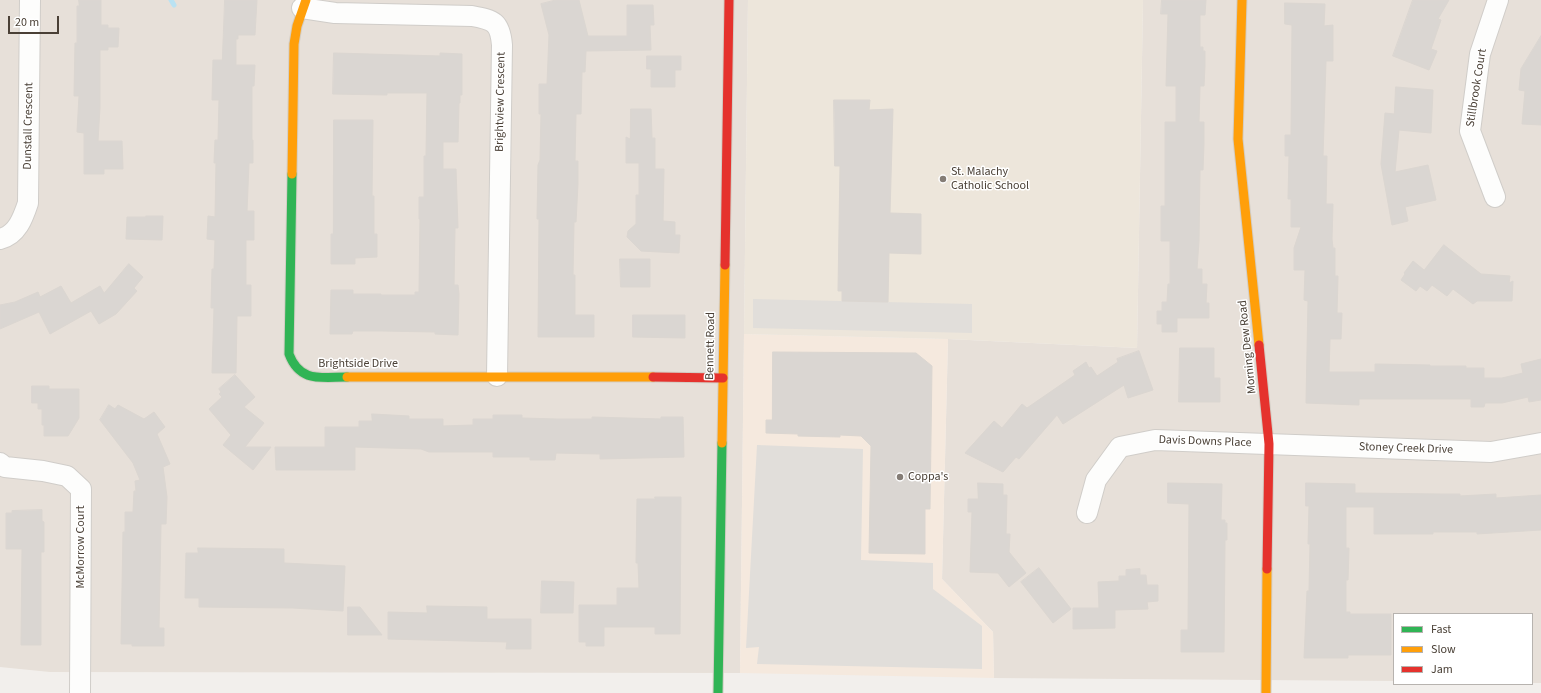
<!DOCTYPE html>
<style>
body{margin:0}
#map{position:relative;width:1541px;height:693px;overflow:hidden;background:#f2efec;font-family:"Source Sans 3",sans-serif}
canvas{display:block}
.legend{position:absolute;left:1393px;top:613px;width:140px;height:72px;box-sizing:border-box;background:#fff;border:1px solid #b7b3af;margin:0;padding:5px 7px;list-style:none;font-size:12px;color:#4a4036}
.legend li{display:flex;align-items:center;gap:8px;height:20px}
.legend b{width:20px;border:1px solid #b7b3af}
.scale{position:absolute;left:8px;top:16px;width:51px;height:18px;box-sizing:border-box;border:2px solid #4a4036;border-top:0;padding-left:5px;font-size:12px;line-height:14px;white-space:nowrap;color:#4a4036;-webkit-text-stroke:3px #fff;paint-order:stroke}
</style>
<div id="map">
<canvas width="1541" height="693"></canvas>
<ul class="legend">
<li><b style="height:5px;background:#30b455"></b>Fast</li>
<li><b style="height:5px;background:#ff9f0a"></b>Slow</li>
<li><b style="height:5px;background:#e5322d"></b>Jam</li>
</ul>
<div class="scale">20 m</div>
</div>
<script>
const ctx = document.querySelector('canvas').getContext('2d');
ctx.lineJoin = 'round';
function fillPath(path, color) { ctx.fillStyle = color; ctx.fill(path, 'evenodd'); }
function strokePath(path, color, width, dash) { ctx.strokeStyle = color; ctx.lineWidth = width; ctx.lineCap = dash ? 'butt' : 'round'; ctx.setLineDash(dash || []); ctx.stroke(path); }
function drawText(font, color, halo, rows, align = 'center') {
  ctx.font = font + ' "Source Sans 3",sans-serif'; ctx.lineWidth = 3; ctx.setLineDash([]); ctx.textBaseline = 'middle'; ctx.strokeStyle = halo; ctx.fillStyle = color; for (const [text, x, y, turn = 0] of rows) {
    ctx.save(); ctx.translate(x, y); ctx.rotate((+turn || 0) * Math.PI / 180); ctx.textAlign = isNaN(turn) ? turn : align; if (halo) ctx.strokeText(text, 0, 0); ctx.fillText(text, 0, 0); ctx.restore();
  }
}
const residential = new Path2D(`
 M0,0h748l-8,673 -690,-1 -50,-5z
 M1143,0h398v683h-9v-69h-138v67l-400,-3 -1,-46 -51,-53 6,-240 189,9z`);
const commercial = new Path2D(`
 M744,334l204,5 -6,240 51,53 1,46 -254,-5z`);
const education = new Path2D(`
 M748,0h395l-6,348 -189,-9 -204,-5z`);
const parking = new Path2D(`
 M753,299l219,5v29l-219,-5z
 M757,445l106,4 -2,111 72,3v26l49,37v43l-225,-5 2,-17 -13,1z`);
const stream = new Path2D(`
 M171,0l3,5`);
const building = new Path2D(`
 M79,0h22v25h7v3h11l-1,19h-10v3h-8v57l-2,34h24l1,28h-19v5h-20v-41l-7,-1 2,-36h-5l1,-53h2v-37h2z
 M225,0h32l-2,35h-17v4h-2v26h19l-1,21h-2v54h1v23h-4l-2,48h7v29h-8v45h5v31h-14l-1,57h-24l2,-65h-3l1,-39h2l1,-29 -8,-1 1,-23 7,1 1,-54h-2l1,-23h3l1,-40h-7l1,-40h9z
 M556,0h23l9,36h39v-31h26l1,20h-4l1,25 -65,1 -1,21h-3l-1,42h-5l-1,47h3v22l-2,39h-2l-1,53h2v40h19v22h-56l1,-118h-2l1,-54 2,-5 1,-46h-2v-30h8l2,-49 -8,-31z
 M1162,0h44l-1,15h-5v32h3v4h2v14l-1,21h-4l-1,36h5v21l-1,27h-3l-1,71 -2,28h5v15h5l-1,19h3v15h-32v14h-15v-8h-5v-13h5v-9h5l1,-18h2v-43h-9v-35h4v-84h11v-36h-10l2,-72h-7z
 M1413,0h36l-11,19 3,1 -10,29 6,2 -8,19 -36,-14z
 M1285,3l40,1 -1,22 9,-1v36h-7l-3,95h4l-1,48h7l-1,35 1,9h2v28h3l-1,37h5l-1,26h-11l-1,33h46v-8l55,1v1h36v2h18v10h18l21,-5 -2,-9 20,-5v41l-12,2 -1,-5 -26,6h-17l-1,4h-13v-8h-112v6l-53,-2 2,-102 -4,-1 1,-30h-11v-22l7,-21h-10v-28h-3l1,-43h-4v-21h6l1,-110 -7,-1z
 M1541,36v89l-19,-1 3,-33 -6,-1 2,-21z
 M334,53l106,3v-3l22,1v41h-2v8h-1l-1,39h-15v27h13l2,59h-3l-1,57h4l1,9 -1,41 -23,-1v-2l-52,-1h-30l-1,3h-22l1,-44h22v4h28v1h34v-3h4l1,-73h-1v-22h5v-41h2l1,-63h-40v2l-54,-1z
 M647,56h34v14h-6v17h-24v-18h-4z
 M1396,87l37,3 -2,43 -32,-3 -4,42 33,-7 8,35 -31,7 3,14 -16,4 -11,-61 4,-51 9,1z
 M834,100h36l-1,10 24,-1 -3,104 31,1v40l-32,-1 -1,49 -46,-1v-10h-4l2,-125h-5z
 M631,109h20l1,29h3v31h9l-1,52 12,1v13h5l-1,18 -38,-2 -14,-14 1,-6 8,-7v-29h3v-32h-13v-26l4,2z
 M334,120h39l-1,76h2v38h3v23l-22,1v6h-24v-30h2z
 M146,216h17l-1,24 -36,-1 1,-22h19z
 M1444,245l37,29 29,2 -1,7 4,-2 -1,20h-35l-4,3 -20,-15 -6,7 -15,-11 -5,6 -7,-5 -4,5 -15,-11 4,-6 -1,-1 9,-12 11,9z
 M620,259h30v28h-29z
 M129,264l14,13 -9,11 3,3 -21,23 -17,10 -8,-13 -41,23 -11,-22 -39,17v-24l15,-3 23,-10 2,5 21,-11 10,17 29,-17 4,7z
 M633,315h52v23l-52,-1z
 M1180,348h34v30h6v24h-41z
 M1139,351l14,39 -25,8 -4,-13 -61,39 -6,-9 -38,44 -3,-2 -13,15 -38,-19 29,-32 8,7 20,-24 5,4 48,-33 -2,-4 13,-9 3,6 2,-1 6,9 21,-14 -1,-3z
 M773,352l143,1 16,13 -2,143h-5v45l-56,-1 2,-107 -10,-10 -21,-1v2l-42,-1v-2l-32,-1v-13h6z
 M235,375l20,22 -11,10 20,16 -19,24h26l-18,23 -30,-25 8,-10 -22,-26 13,-12 -3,-3 2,-2 -2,-3z
 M32,386h17v3h30v29l-11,18h-24v-11h-2v-16h-4v-6h-6z
 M109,405l6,4 3,-4 26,14 10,-7 11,15 -8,7 13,30 -7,3 4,30 -1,27h-5l-2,104h5v18h-32v-2h-11l2,-112h2v-20h8l1,-21h2l-1,-10 5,-1 -7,-17 -33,-43z
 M372,414l37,2v3h34v7l30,-1v-6h20v-4h29v3l34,1h36v-2l69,2v-2h22l1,40 -84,2v-5l-44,-1 -1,7h-25v-3h-37v-5h-64l-8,-3 -66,-2v23h-79l-1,-23h50v-20h34v-6h13z
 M978,483l25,1v11h4l-1,39h4l-1,18 17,21 -17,14 -11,-14 -28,-1 2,-60h-4v-13h10z
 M1168,483l54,1 -1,36h4v3h2v17h-2l-1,112h-43v-22h7l1,-126 -21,-1z
 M1306,483l49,1v9l85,1h20v2l36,-2v4l45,-3v35l-64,4v-2h-44v2h-59v-27h-28v41h3l-1,32h-2v32h4v2h41v41h-43v3h-44l3,-67h2l1,-47h-2l1,-38h-3z
 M655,497h26l-1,137h-25v-7h-51v19h-18v-4h-7v-37h38v-17h22l-1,-25h-2l1,-64h18z
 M42,510v11l2,1v30h-3v93h-20l1,-96h-16v-36h6v-2z
 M198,548l86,1v14l61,3 -2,45 -50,-3 -94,-1v-9h-14l1,-45h12z
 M1039,568l32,41 -18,14 -32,-41z
 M1140,569v6h6l1,10h11v16l-11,1 1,7 -33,1v18l-42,1v-21h26l-1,-26 21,-1v-5h7v-6z
 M542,581l32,1 -1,31h-32z
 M427,606l60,1v12h44v30h-25l1,-7 -119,-3v-27l39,1z
 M348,607h12l22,28h-34z`);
const street = new Path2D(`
 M302,8l33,5 137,3c22,4 28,6 30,29l-5,331
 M1495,197l-25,-66 10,-77 18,-54
 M0,239c17,-4 23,-21 28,-36l2,-203
 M0,463l5,4 38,4 24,5 14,13 -1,204
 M1087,513l9,-33 24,-33 35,-7 336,12 50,-9`);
const fast = new Path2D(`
 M292,174l-3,180c11,29 32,23 58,23
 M718,693l4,-250`);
const slow = new Path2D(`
 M1242,0l-4,139 21,206
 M292,174l2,-130 3,-18 9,-26
 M347,377h306
 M722,443l3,-178
 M1266,693l1,-124`);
const jam = new Path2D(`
 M725,265l4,-265
 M1259,345l10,99 -2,125
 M653,377l70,1`);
const markers = [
 [943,179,4,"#857d76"],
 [900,477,4,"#857d76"]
];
const streetNames = [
 ["Stillbrook Court",1477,88,-81],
 ["Brightview Crescent",501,102,-89],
 ["Dunstall Crescent",29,126,-89],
 ["Bennett Road",711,346,-89],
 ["Morning Dew Road",1248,347,-96],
 ["Brightside Drive",358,364],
 ["Davis Downs Place",1205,442,2],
 ["Stoney Creek Drive",1406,449,2],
 ["McMorrow Court",81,547,-90]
];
const poiNames = [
 ["St. Malachy",951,172],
 ["Catholic School",951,186],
 ["Coppa's",908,477]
];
fillPath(residential, '#e7e0d9');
fillPath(commercial, '#f5e9de');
fillPath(education, '#ede6db');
fillPath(parking, '#e1deda');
strokePath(stream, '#bae2f2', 5);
fillPath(building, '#dad6d2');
strokePath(building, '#dbd6d1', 1);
strokePath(street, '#d0cdc9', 22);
strokePath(fast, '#d3cdc4', 11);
strokePath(slow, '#d3cdc4', 11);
strokePath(jam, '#d3cdc4', 11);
strokePath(street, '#fdfdfc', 20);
strokePath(fast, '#30b455', 9);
strokePath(slow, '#ff9f0a', 9);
strokePath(jam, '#e5322d', 9);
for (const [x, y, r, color] of markers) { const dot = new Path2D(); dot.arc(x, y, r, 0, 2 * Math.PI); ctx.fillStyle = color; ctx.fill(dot); strokePath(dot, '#fff', 1.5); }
drawText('12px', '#4a4036', '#fff', streetNames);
drawText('12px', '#4a4036', '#fff', poiNames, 'left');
</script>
